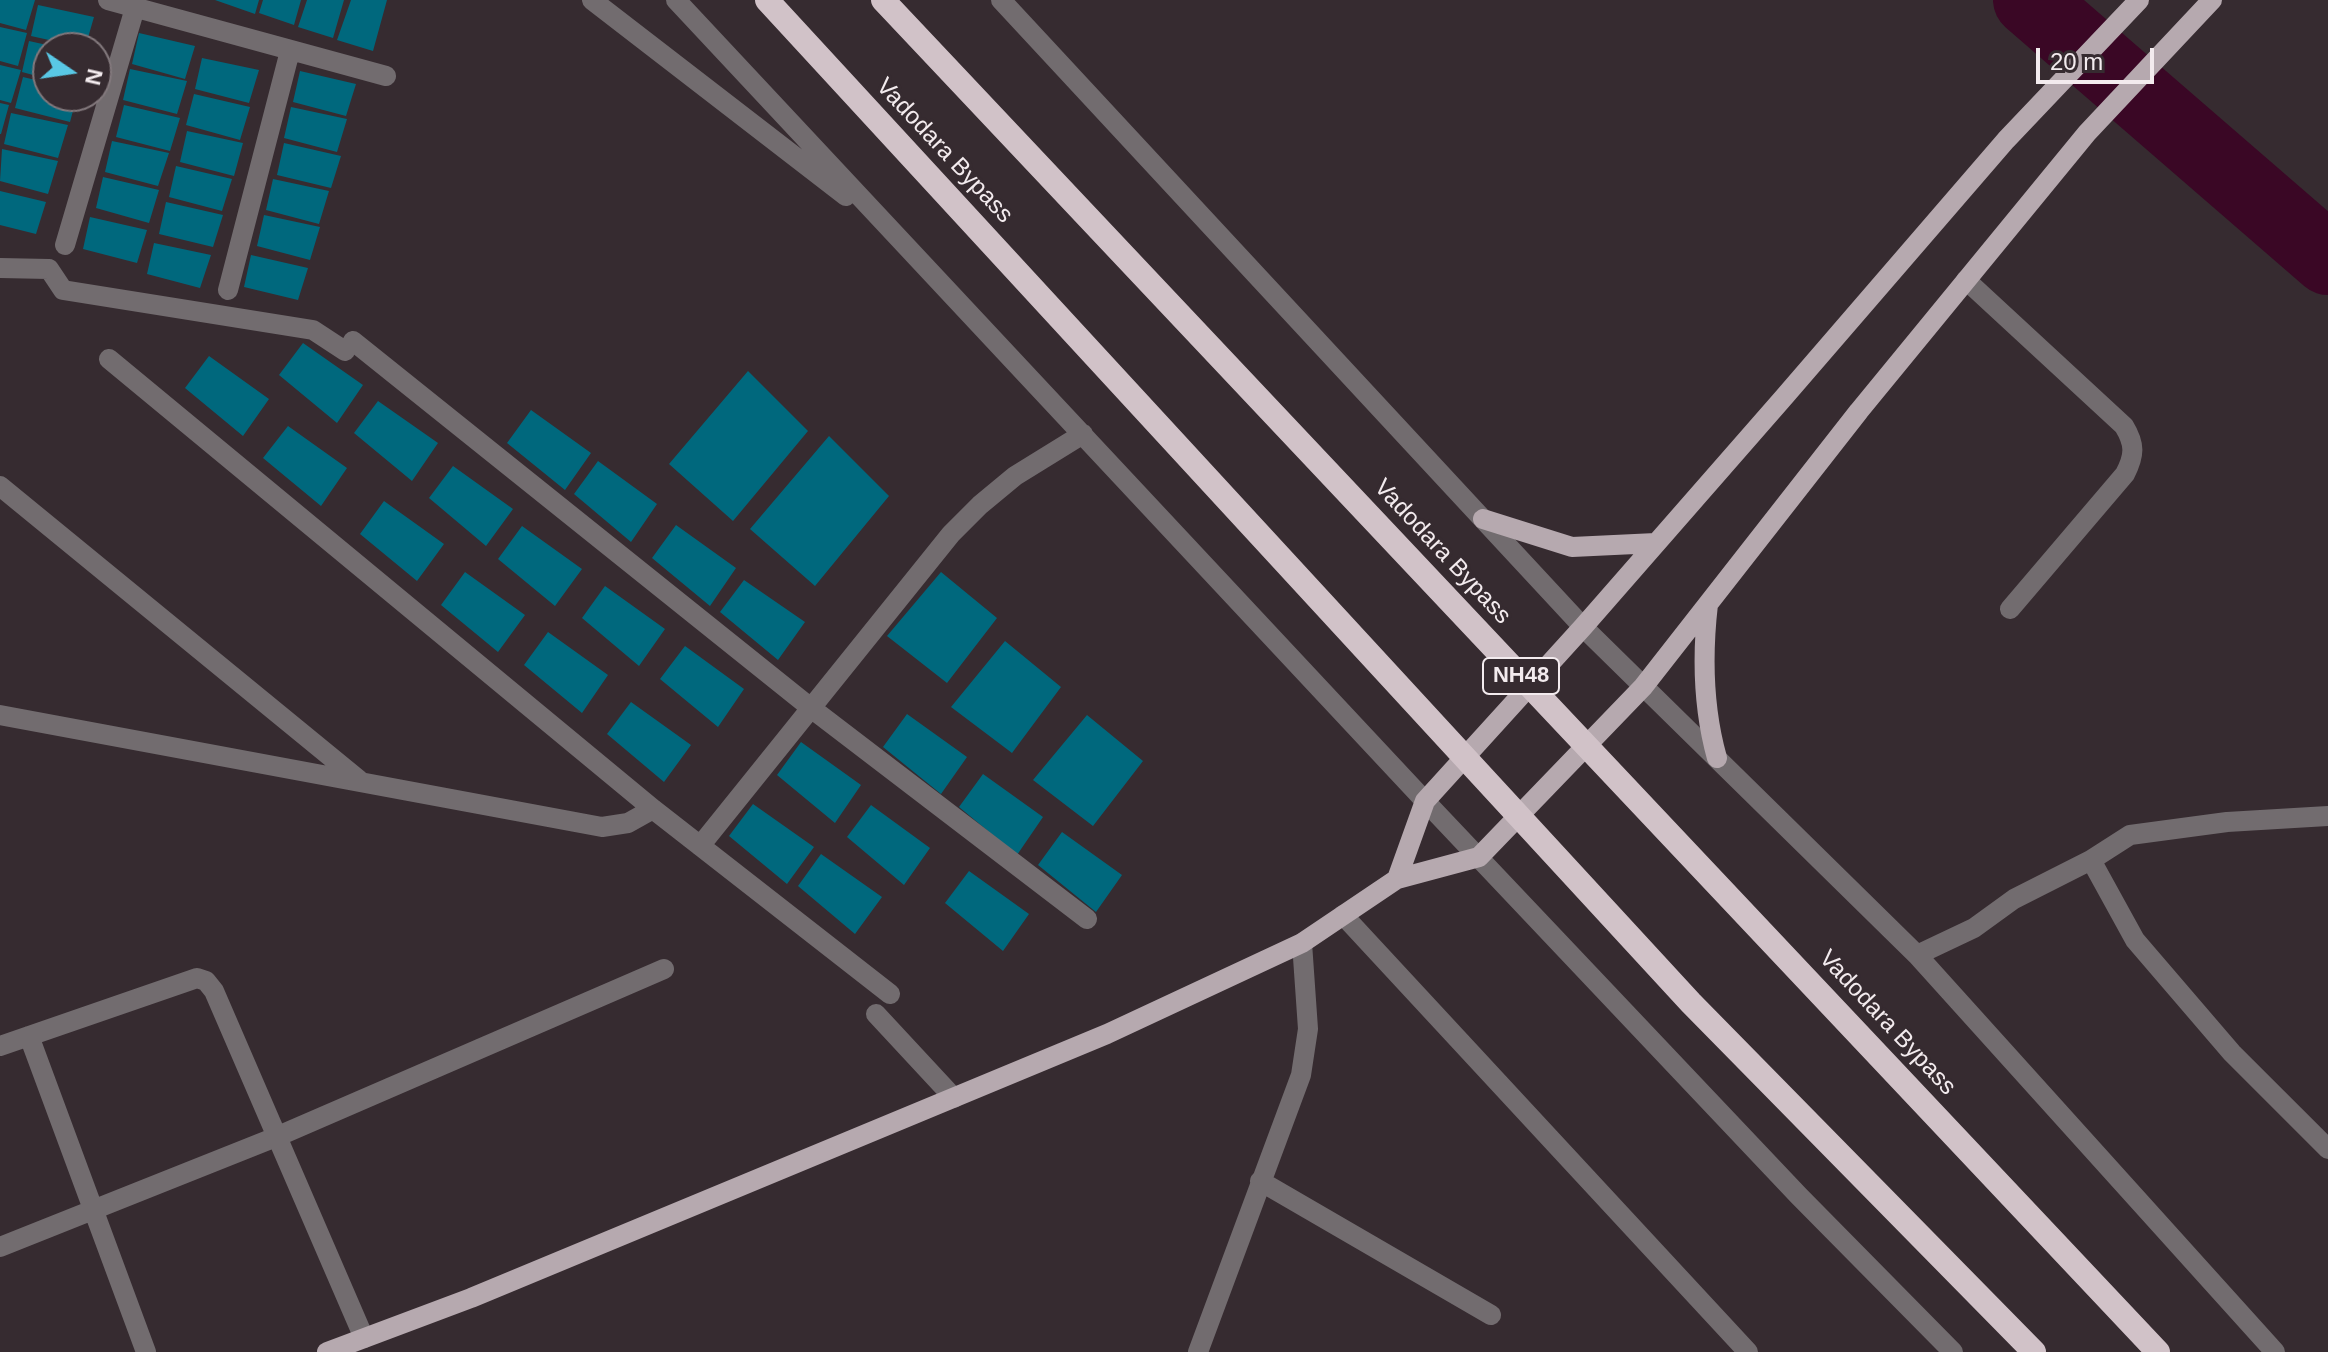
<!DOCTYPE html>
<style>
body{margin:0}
#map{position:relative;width:2328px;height:1352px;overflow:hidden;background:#362b30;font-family:Helvetica,sans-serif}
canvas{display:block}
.north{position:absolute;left:32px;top:32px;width:80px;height:80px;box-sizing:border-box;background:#362b30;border:2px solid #82787c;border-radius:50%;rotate:103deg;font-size:22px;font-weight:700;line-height:32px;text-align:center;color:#f3ebee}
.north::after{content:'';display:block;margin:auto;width:28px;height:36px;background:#59c8e5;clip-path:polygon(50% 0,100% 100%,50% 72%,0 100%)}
.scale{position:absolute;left:2036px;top:48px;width:118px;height:36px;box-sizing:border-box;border:4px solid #f3ebee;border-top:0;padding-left:10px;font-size:24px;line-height:28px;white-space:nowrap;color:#f3ebee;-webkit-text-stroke:6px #362b30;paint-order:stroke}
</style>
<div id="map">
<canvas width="2328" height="1352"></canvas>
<div class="north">N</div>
<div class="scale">20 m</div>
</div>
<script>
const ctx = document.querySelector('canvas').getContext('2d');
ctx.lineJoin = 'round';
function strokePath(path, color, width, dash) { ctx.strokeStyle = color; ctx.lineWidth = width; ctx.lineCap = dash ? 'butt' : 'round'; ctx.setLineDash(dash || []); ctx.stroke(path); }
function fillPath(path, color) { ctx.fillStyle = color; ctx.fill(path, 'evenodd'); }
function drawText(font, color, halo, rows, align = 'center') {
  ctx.font = font + ' Helvetica,sans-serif'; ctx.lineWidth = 6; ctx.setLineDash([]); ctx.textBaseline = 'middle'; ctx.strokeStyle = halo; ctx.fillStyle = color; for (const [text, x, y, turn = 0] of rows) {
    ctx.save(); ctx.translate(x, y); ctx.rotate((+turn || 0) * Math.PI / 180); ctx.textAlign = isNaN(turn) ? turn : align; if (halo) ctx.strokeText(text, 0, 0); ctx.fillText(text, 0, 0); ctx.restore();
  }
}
const river = new Path2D(`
 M2029,0l299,259`);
const building = new Path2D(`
 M0,0h35l-9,30 -26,-7z
 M215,0h44l-4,14z
 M263,0h38l-7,25 -35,-12z
 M307,0h37l-11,38 -35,-11z
 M351,0h36l-14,51 -36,-11z
 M38,5l56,12 -9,31 -54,-12z
 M0,27l27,6 -9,33 -18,-5z
 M139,33l56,13 -10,33 -53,-15z
 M29,41l27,6 -8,1v31l-26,-7z
 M202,58l57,12 -10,33 -54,-14z
 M0,65l21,5 -10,33 -11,-3z
 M130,69l57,12 -10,33 -54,-14z
 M300,71l56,13 -10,32 -53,-14z
 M23,77l25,6v13h29l-7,26 -55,-14z
 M194,94l56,13 -10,33 -54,-15z
 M0,103l9,2 -8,29h-1z
 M124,105l56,13 -10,33 -54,-14z
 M291,107l56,12 -10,33 -53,-14z
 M11,113l57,12 -10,33 -54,-14z
 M187,131l56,12 -9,33 -54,-14z
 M112,141l57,12 -11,33 -53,-14z
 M284,143l57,13 -10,32 -54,-13z
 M2,149l56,12 -10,33 -48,-13z
 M176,166l56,13 -10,32 -53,-14z
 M103,177l56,13 -10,33 -53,-15z
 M273,179l56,12 -10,33 -53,-14z
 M0,191l46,11 -10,32 -36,-9z
 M166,202l57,13 -10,32 -54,-13z
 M264,215l56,12 -10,33 -53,-14z
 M90,217l57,13 -10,33 -54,-14z
 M154,243l57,12 -11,33 -53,-14z
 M251,255l57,13 -10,32 -54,-13z
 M303,343l60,42 -26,38 -58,-48z
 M209,356l60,43 -26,37 -58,-48z
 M748,371l60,60 -75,90 -64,-57z
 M378,401l60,42 -26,38 -58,-48z
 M531,410l60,43 -26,37 -58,-47z
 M288,426l59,42 -26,38 -58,-48z
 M829,436l60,60 -74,90 -65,-57z
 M598,461l59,43 -26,38 -57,-48z
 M453,466l60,43 -27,37 -57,-48z
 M384,501l60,43 -27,37 -57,-47z
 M676,525l60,43 -26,38 -58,-48z
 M522,526l60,43 -27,37 -57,-47z
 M465,572l60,43 -27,37 -57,-47z
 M941,572l56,46 -50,65 -60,-47z
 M744,580l61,42 -27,38 -58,-48z
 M605,586l60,43 -26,37 -57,-48z
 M548,632l60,43 -26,38 -58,-48z
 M1005,641l56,46 -49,66 -61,-46z
 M685,646l59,43 -26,38 -58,-48z
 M631,702l60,43 -27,37 -57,-48z
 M907,714l60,43 -26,37 -58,-47z
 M1087,715l56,46 -50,65 -60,-46z
 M801,742l60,43 -26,38 -58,-48z
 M983,774l60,43 -26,38 -58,-48z
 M753,804l61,43 -27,37 -58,-48z
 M871,805l59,43 -26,37 -57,-48z
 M1062,832l60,43 -26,37 -58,-47z
 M821,854l61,43 -27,37 -57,-48z
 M969,871l60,43 -26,37 -58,-48z`);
const minor = new Path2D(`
 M108,0l278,76
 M592,0l254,196
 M676,0l749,801 374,395 154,156
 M1001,0l582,627 334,328 358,397
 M65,245l70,-237
 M0,268l49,1 14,21 250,40 32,21
 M1966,280l158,146c11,18 11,29 1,48l-115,135
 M228,290l62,-239
 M353,341l458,367 276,211
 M109,359l544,450 237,185
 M0,486l359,294
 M0,715l602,112 26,-4 25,-14
 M700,846l251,-312 29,-29 35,-29 68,-42
 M2091,860l44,80 97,113 96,96
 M1343,915l405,437
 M1917,955l57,-27 40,-29 77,-39 39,-25 97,-13 101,-6
 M876,1014l78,84
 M29,1036l117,316
 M0,1046l197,-68 9,3 8,10 150,347
 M1260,1181l231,134
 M0,1247l276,-110 388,-168
 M1198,1352l103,-277 7,-46 -6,-86`);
const major = new Path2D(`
 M1483,519l89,28 84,-4
 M1708,604c-6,52 -5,104 9,154
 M1397,879l28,-78 158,-174 202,-231 221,-256 133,-140
 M327,1352l144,-54 636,-264 195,-91 95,-64 82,-22 164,-170 216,-276 228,-278 125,-133`);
const highway = new Path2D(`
 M767,0l924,1003 343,349
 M883,0l1275,1352`);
const shields = [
 [1521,676,76]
];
const shieldNames = [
 ["NH48",1521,676]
];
const streetNames = [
 ["Vadodara Bypass",944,151,47],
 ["Vadodara Bypass",1442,552,47],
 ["Vadodara Bypass",1887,1023,47]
];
strokePath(river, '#3a0725', 72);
fillPath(building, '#00687d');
strokePath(minor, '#726c6f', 20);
strokePath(major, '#b6a9af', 20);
strokePath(highway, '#d1c2c8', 24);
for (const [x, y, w] of shields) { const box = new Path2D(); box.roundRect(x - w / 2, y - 18, w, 36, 6); ctx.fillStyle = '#362b30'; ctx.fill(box); strokePath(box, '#f3ebee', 2); }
drawText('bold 22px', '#f3ebee', null, shieldNames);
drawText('24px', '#f3ebee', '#362b30', streetNames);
</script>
